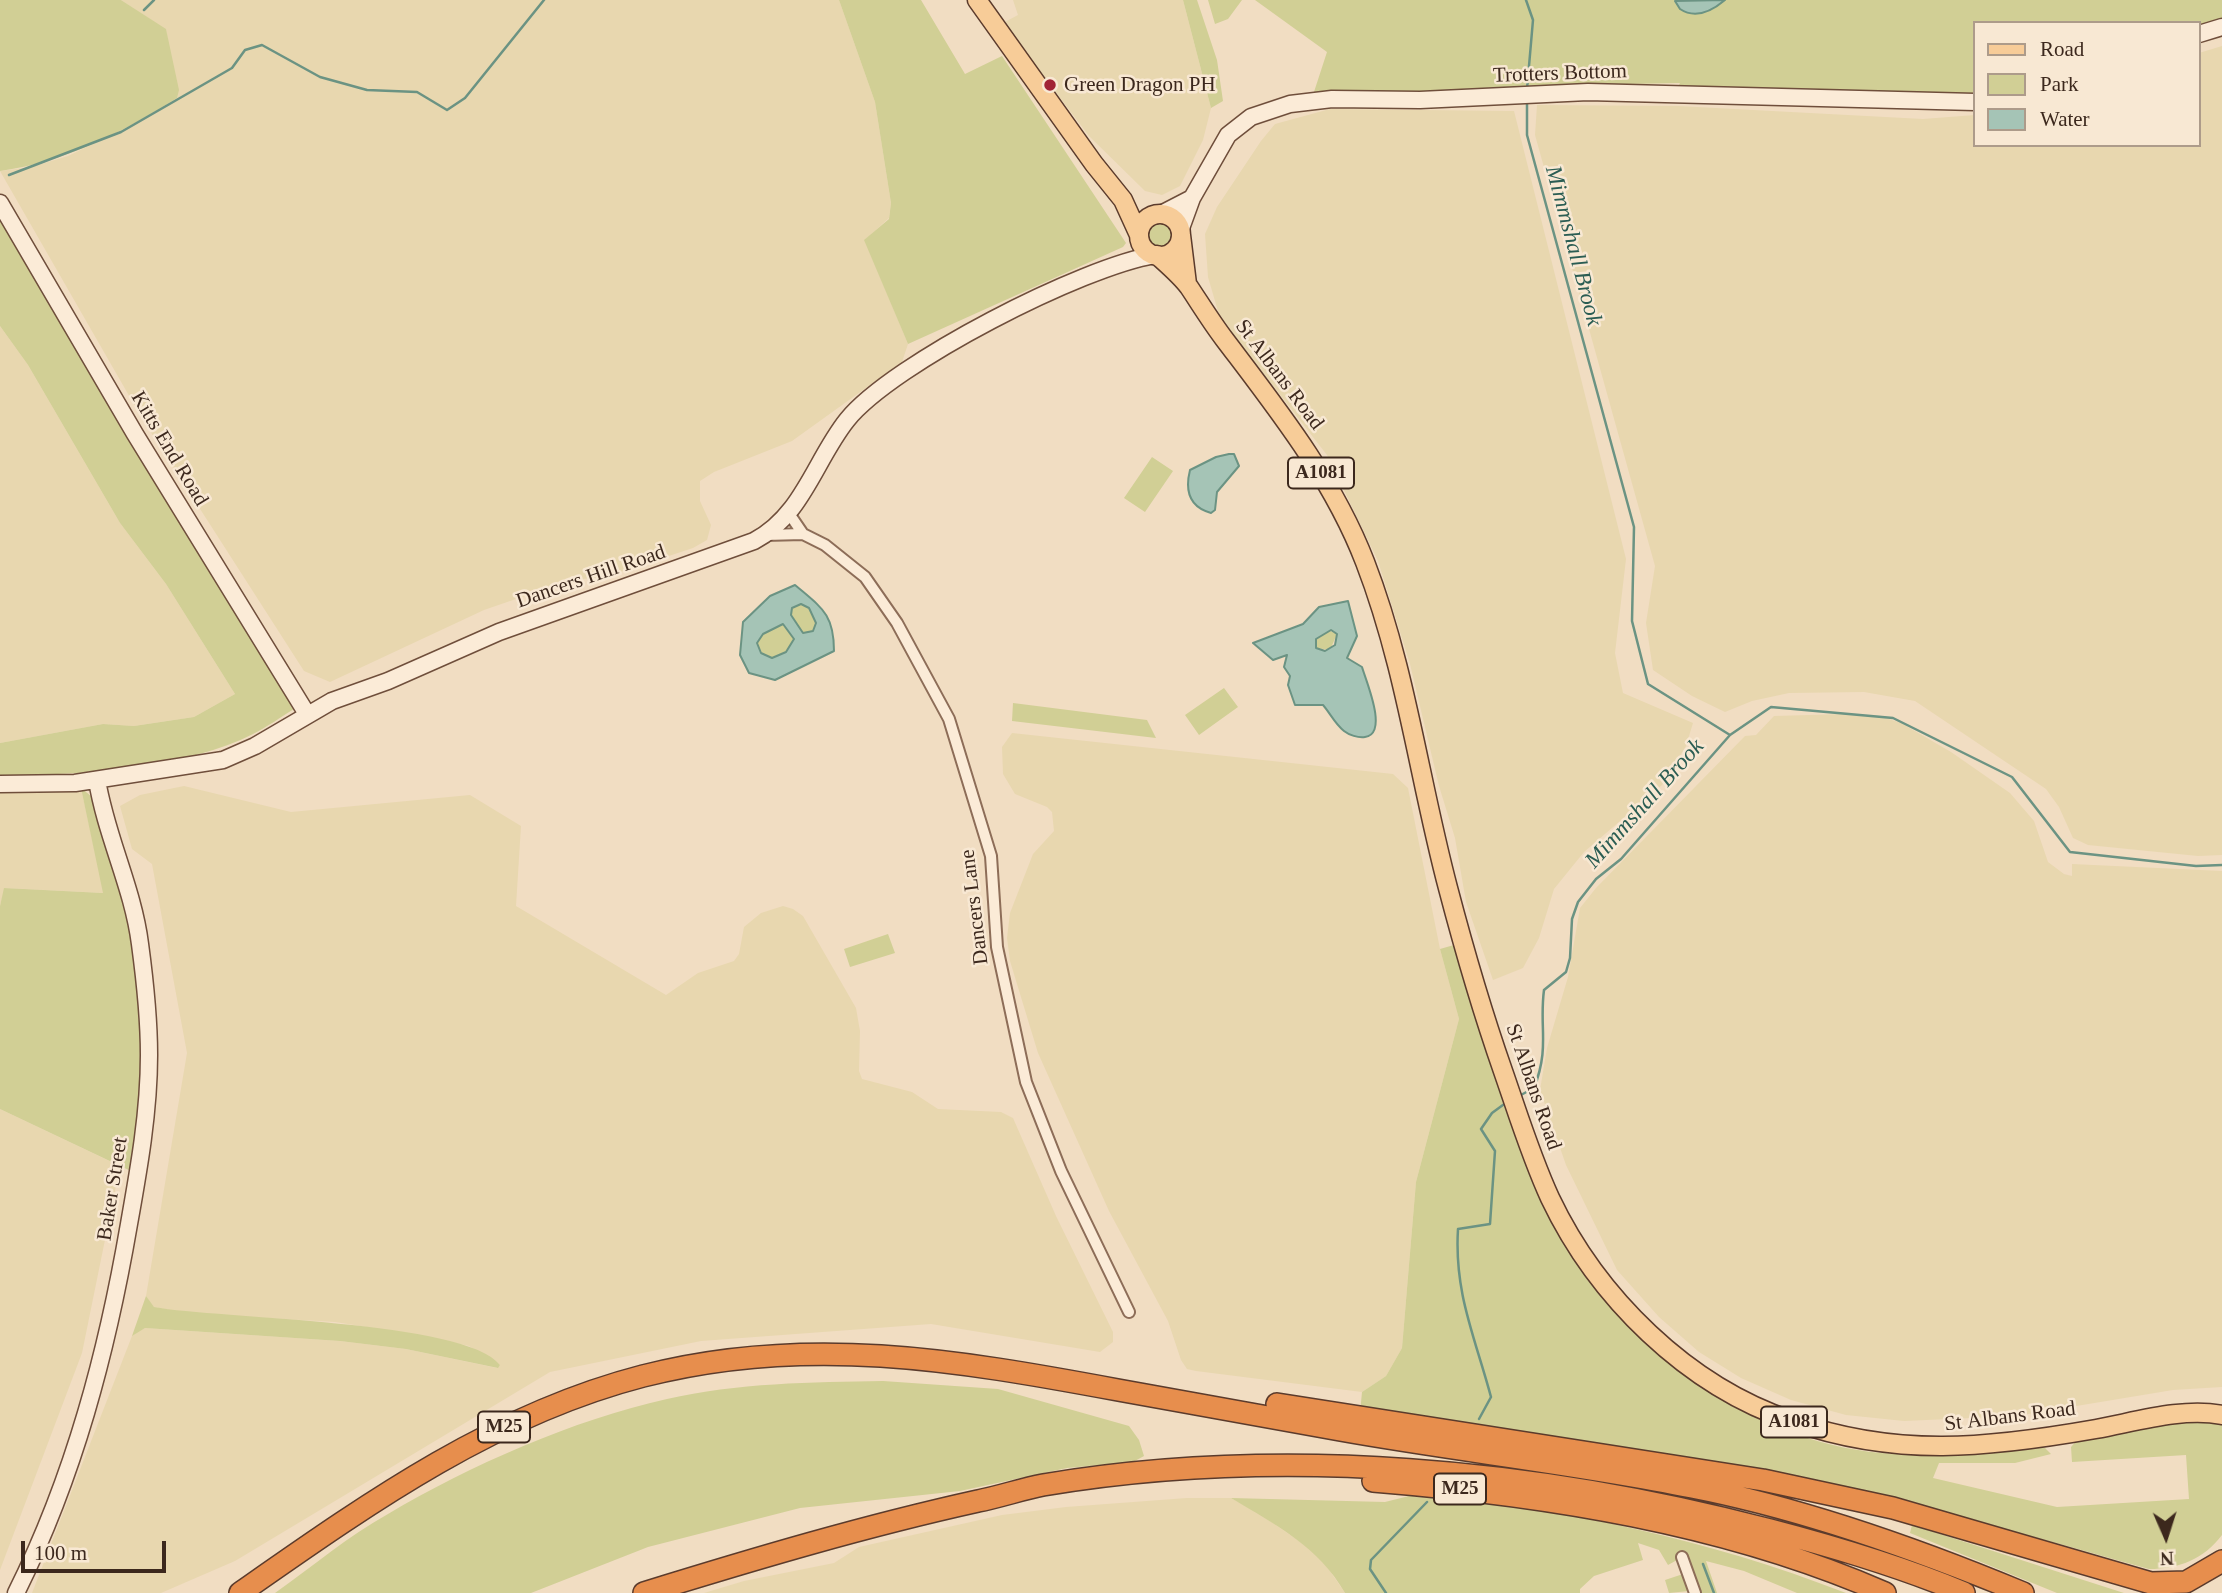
<!DOCTYPE html>
<style>
body{margin:0}
#map{position:relative;width:2222px;height:1593px;overflow:hidden;background:#f1ddc2;font-family:Georgia,serif}
canvas{display:block}
.legend{position:absolute;left:1973px;top:21px;width:228px;height:126px;box-sizing:border-box;background:#f8e8d3;border:2px solid #ad9b8a;margin:0;padding:9px 12px;list-style:none;font-size:21px;color:#3c281d}
.legend li{display:flex;align-items:center;gap:14px;height:35px}
.legend b{width:35px;border:2px solid #ad9b8a}
.north{position:absolute;left:2131px;top:1502px;width:70px;height:70px;-webkit-text-stroke:5px #f8e8d3;paint-order:stroke;rotate:177deg;font-size:19px;font-weight:700;line-height:28px;text-align:center;color:#3c281d}
.north::after{content:'';display:block;margin:auto;width:24px;height:32px;background:#3c281d;clip-path:polygon(50% 0,100% 100%,50% 72%,0 100%)}
.scale{position:absolute;left:21px;top:1541px;width:145px;height:32px;box-sizing:border-box;border:4px solid #3c281d;border-top:0;padding-left:9px;font-size:21px;line-height:24px;white-space:nowrap;color:#3c281d;-webkit-text-stroke:5px #f8e8d3;paint-order:stroke}
</style>
<div id="map">
<canvas width="2222" height="1593"></canvas>
<ul class="legend">
<li><b style="height:9px;background:#f7cc98"></b>Road</li>
<li><b style="height:19px;background:#d1cf95"></b>Park</li>
<li><b style="height:19px;background:#a5c4b6"></b>Water</li>
</ul>
<div class="north">N</div>
<div class="scale">100 m</div>
</div>
<script>
const ctx = document.querySelector('canvas').getContext('2d');
ctx.lineJoin = 'round';
function fillPath(path, color) { ctx.fillStyle = color; ctx.fill(path, 'evenodd'); }
function strokePath(path, color, width, dash) { ctx.strokeStyle = color; ctx.lineWidth = width; ctx.lineCap = dash ? 'butt' : 'round'; ctx.setLineDash(dash || []); ctx.stroke(path); }
function drawText(font, color, halo, rows, align = 'center') {
  ctx.font = font + ' Georgia,serif'; ctx.lineWidth = 5; ctx.setLineDash([]); ctx.textBaseline = 'middle'; ctx.strokeStyle = halo; ctx.fillStyle = color; for (const [text, x, y, turn = 0] of rows) {
    ctx.save(); ctx.translate(x, y); ctx.rotate((+turn || 0) * Math.PI / 180); ctx.textAlign = isNaN(turn) ? turn : align; if (halo) ctx.strokeText(text, 0, 0); ctx.fillText(text, 0, 0); ctx.restore();
  }
}
const farmland = new Path2D(`
 M121,0h718l36,102 16,101 -2,15 -24,22 43,104 -6,18 -110,79 -78,31 -14,9v20l11,24 -4,15 -14,8 -88,29 -34,3 -87,30 -154,72 -26,-11 -161,-251 -143,-249 31,-4 37,-11 70,-34 39,-24 -11,-68z
 M1013,0h170l28,108 -8,32 -23,46 -18,9 -17,-4 -56,-55 -86,-113 15,-8z
 M2222,46v809l-24,1 -110,-11 -15,-7 -14,-31 -13,-18 -131,-88 -51,-9 -75,1 -37,8 -27,11 -33,-16 -39,-26 -7,-47 9,-57 -120,-431 2,-30 141,1 245,13 52,-4v30h224v-92z
 M1330,109l184,2 112,448 -11,94 8,40 70,30 -7,23 -24,39 -78,67 -30,37 -15,49 -16,30 -30,12 -27,-78 -11,-64 -16,-52 -29,-122 -32,-103 -51,-106 -107,-137 -12,-41 -3,-43 12,-27 44,-66 14,-17z
 M0,326l28,39 92,158 46,61 69,110 -41,23 -60,9 -31,-2 -103,19z
 M1844,714l36,2 21,7 50,29 59,41 24,28 14,41 16,12 8,2v-12l150,7v516l-49,3 -157,26 -112,5 -58,-6 -55,-15 -50,-22 -42,-26 -40,-35 -42,-47 -51,-105 -26,-75 7,-42 21,-71 12,-69 16,-20 149,-152 11,-1 18,-19z
 M1012,733l381,41 15,14 32,161 19,70 -43,163 -14,166 -16,28 -24,16 -166,-21 -9,-2 -6,-9 -13,-39 -59,-110 -71,-158 -28,-92 -3,-23 3,-25 23,-59 21,-23 -2,-19 -5,-5 -32,-13 -12,-20 -1,-27z
 M184,786l107,26 179,-17 51,31 -5,80 150,89 32,-22 36,-12 5,-7 5,-27 17,-14 22,-7 10,3 10,7 53,92 4,23 -1,40 3,8 50,13 26,17 63,3 12,6 43,98 57,116v10l-13,10 -169,-28 -230,17 -151,31 -315,189 -74,32h-129l100,-257 6,-5 7,-3 195,13 66,8 91,19 3,-3 -31,-19 -51,-11 -83,-13 -151,-9 -30,-6 -5,-4 -3,-7 41,-243 -35,-189 -20,-15 -12,-43 20,-11z
 M81,788l23,105 -99,-5 -5,18v-113z
 M0,1109l120,57 -38,187 -82,217z
 M1187,1498h44l29,16 59,41 26,38h-641l40,-12 90,-18 25,-16 143,-32 64,-8z`);
const green = new Path2D(`
 M0,0h121l45,29 13,61 -2,8c-56,35 -112,64 -177,73z
 M839,0h82l44,74 37,-18 124,187 -3,4 -215,97 -44,-104 25,-21 2,-16 -16,-101z
 M1183,0h14l20,60 6,41 -12,7z
 M1208,0h34l-14,19 -13,5z
 M1255,0h967v19l-23,7v-3h-224v74l-297,-10 2,-4 -152,3 -1,4 -214,5 14,-43z
 M0,216l129,221 165,272c-13,8 -27,18 -41,25 -69,35 -177,42 -253,41v-32l103,-19 31,2 60,-9 41,-23 -69,-110 -46,-61 -92,-158 -28,-39z
 M1143 235a16 16 0 1 1 32 0a16 16 0 1 1-32 0Z
 M1152,457l21,14 -28,41 -21,-14z
 M801,604l8,4 7,16 -3,7 -10,2 -12,-19 1,-6z
 M784,624l10,15 -8,13 -14,6 -11,-5 -4,-10 6,-9z
 M1328,630l9,4 -7,16 -14,-2v-8z
 M1224,688l14,19 -39,28 -14,-20z
 M1013,703l134,17 9,18 -144,-17z
 M81,788l10,8c20,61 43,121 50,185 7,63 -2,128 -8,191l-133,-63v-203l4,-18 99,5z
 M888,934l7,19 -45,14 -6,-18z
 M1454,945c17,58 36,115 56,171 16,44 31,87 55,127 66,109 186,198 316,210 52,4 101,0 153,-7l11,2 6,6 -36,9h-76l-6,15 124,29 132,-8 -3,-44 -114,7 -1,-15 7,-8 117,-21 27,4v113c-18,24 -43,34 -73,34 -163,-46 -327,-91 -495,-117 -97,-16 -196,-26 -294,-39l2,-21 24,-16 16,-28 14,-166 43,-163 -19,-70z
 M146,1296l8,11c64,12 312,13 346,58l-2,3 -92,-19 -66,-8 -195,-13 -13,8z
 M883,1381l115,8 131,37 10,14 5,16 -11,6 -66,6 -107,23 -160,17 -152,39 -117,46h-256c37,-26 73,-57 113,-79 83,-49 185,-94 279,-115 70,-16 145,-17 216,-18z
 M1417,1494c149,15 290,45 429,99h-49l-53,-22 -38,-10 11,32h-16l-15,-38 -18,10 -9,-15 -21,-7 5,17 -49,16 -14,13v4h-235c-26,-46 -69,-68 -114,-95l154,4z
 M1912,1525l212,68h-67l-147,-60z
 M1683,1574l6,17 -20,2 -4,-13z`);
const water = new Path2D(`
 M1725,0c-13,11 -30,19 -45,9l-5,-8z
 M1229,454h5l5,12 -22,26 -2,18 -4,3c-22,-6 -26,-23 -21,-43l26,-13z
 M795,585c27,23 39,29 39,66l-59,29 -26,-7 -9,-18 3,-33 27,-26zM801,604l8,4 7,15 -3,8 -10,2 -12,-18 1,-7zM783,624l11,15 -8,13 -14,6 -11,-5 -4,-10 6,-9z
 M1348,601l9,35 -10,22 15,9c4,14 27,67 3,70 -7,1 -16,-2 -21,-6 -9,-7 -14,-18 -21,-26h-28l-7,-20 2,-9 -6,-9 3,-12 -14,5 -20,-17 50,-19 16,-17zM1331,630l6,4 -2,11 -10,6 -9,-3v-9z`);
const stream = new Path2D(`
 M1526,0l7,20 -6,69
 M144,10l10,-10
 M9,175l112,-43 111,-64 13,-18 17,-5 58,32 47,13 50,2 30,18 18,-12 79,-98
 M1730,735l41,-28 122,11 119,59 58,75 126,14 26,-1
 M1519,1096l15,-8c16,-41 5,-60 10,-98l22,-18 4,-14 2,-39 6,-17 18,-23 25,-20 109,-124 -82,-51 -16,-63 2,-94 -107,-392v-36
 M1479,1419l12,-22c-16,-60 -37,-104 -33,-168l32,-5 5,-73 -14,-22 11,-16 15,-11
 M1703,1564l11,29
 M1386,1593l-16,-24 1,-9 56,-58`);
const street = new Path2D(`
 M788,512l15,22
 M765,535l38,-1 22,11 40,32 32,46 52,96 42,137 6,91 29,135 35,89 68,141
 M1682,1557l13,36`);
const secondary = new Path2D(`
 M2199,34l23,-7
 M0,203l135,231 172,280
 M1161,214l31,-16
 M1180,231l12,-33 36,-63 23,-18 39,-13 42,-5 88,1 168,-8 387,10
 M0,784l75,-1 148,-23 32,-14 77,-45 56,-20 111,-49 255,-91c49,-26 61,-81 93,-121 46,-57 237,-154 308,-165
 M16,1593c58,-116 91,-241 113,-369 10,-56 20,-112 20,-169 0,-37 -4,-74 -9,-111 -7,-56 -34,-108 -43,-164`);
const primary = new Path2D(`
 M977,0l117,164 29,36 16,35
 M1139 235a21 21 0 1 1 42 0a21 21 0 1 1-42 0Z
 M1181,235l6,49
 M1157,255c11,10 24,21 32,32 12,18 23,36 36,53 53,70 108,139 140,222 41,106 54,217 83,326 16,61 34,123 55,183 15,43 28,86 47,127 47,99 137,188 242,223 105,37 196,27 304,8 39,-7 87,-22 126,-14`);
const highway = new Path2D(`
 M1277,1404l486,76 130,28 258,75 35,-1 36,-21
 M1373,1481c173,14 352,42 512,112
 M240,1593c126,-88 252,-178 403,-217 163,-42 313,-16 475,14 74,13 148,26 222,40 117,21 235,33 352,57 113,22 225,62 331,106
 M644,1593c110,-34 221,-67 334,-92 21,-4 44,-12 65,-16 238,-40 496,-16 727,45 65,17 132,37 194,63`);
const markers = [
 [1050,85,7,"#a12335"]
];
const shields = [
 [1321,473,66],
 [1794,1422,66],
 [504,1427,52],
 [1460,1489,52]
];
const shieldNames = [
 ["A1081",1321,473],
 ["A1081",1794,1422],
 ["M25",504,1427],
 ["M25",1460,1489]
];
const streetNames = [
 ["Trotters Bottom",1560,74,-2],
 ["St Albans Road",1279,375,53],
 ["Kitts End Road",169,449,59],
 ["Dancers Hill Road",591,577,-19],
 ["Dancers Lane",975,907,-97],
 ["St Albans Road",1533,1087,71],
 ["Baker Street",113,1189,-81],
 ["St Albans Road",2010,1417,-7]
];
const poiNames = [
 ["Green Dragon PH",1064,85]
];
const waterNames = [
 ["Mimmshall Brook",1573,246,75],
 ["Mimmshall Brook",1645,804,-48]
];
fillPath(farmland, '#e8d7af');
fillPath(green, '#d1cf95');
fillPath(water, '#a5c4b6');
strokePath(water, '#6b9383', 2);
strokePath(stream, '#6b9383', 2.5);
strokePath(street, '#8d6d58', 14);
strokePath(secondary, '#6f4e3b', 19);
strokePath(primary, '#5b3b2c', 21);
strokePath(highway, '#5b3b2c', 24);
strokePath(street, '#fbebd7', 10);
strokePath(secondary, '#fbebd7', 16);
strokePath(primary, '#f7cc98', 18);
strokePath(highway, '#e78e4d', 21);
for (const [x, y, r, color] of markers) { const dot = new Path2D(); dot.arc(x, y, r, 0, 2 * Math.PI); ctx.fillStyle = color; ctx.fill(dot); strokePath(dot, '#f8e8d3', 2.5); }
for (const [x, y, w] of shields) { const box = new Path2D(); box.roundRect(x - w / 2, y - 15.5, w, 31, 5); ctx.fillStyle = '#f8e8d3'; ctx.fill(box); strokePath(box, '#3c281d', 2); }
drawText('bold 19px', '#3c281d', null, shieldNames);
drawText('21px', '#3c281d', '#f8e8d3', streetNames);
drawText('21px', '#3c281d', '#f8e8d3', poiNames, 'left');
drawText('italic 23px', '#2b5d53', '#f8e8d3', waterNames);
</script>
